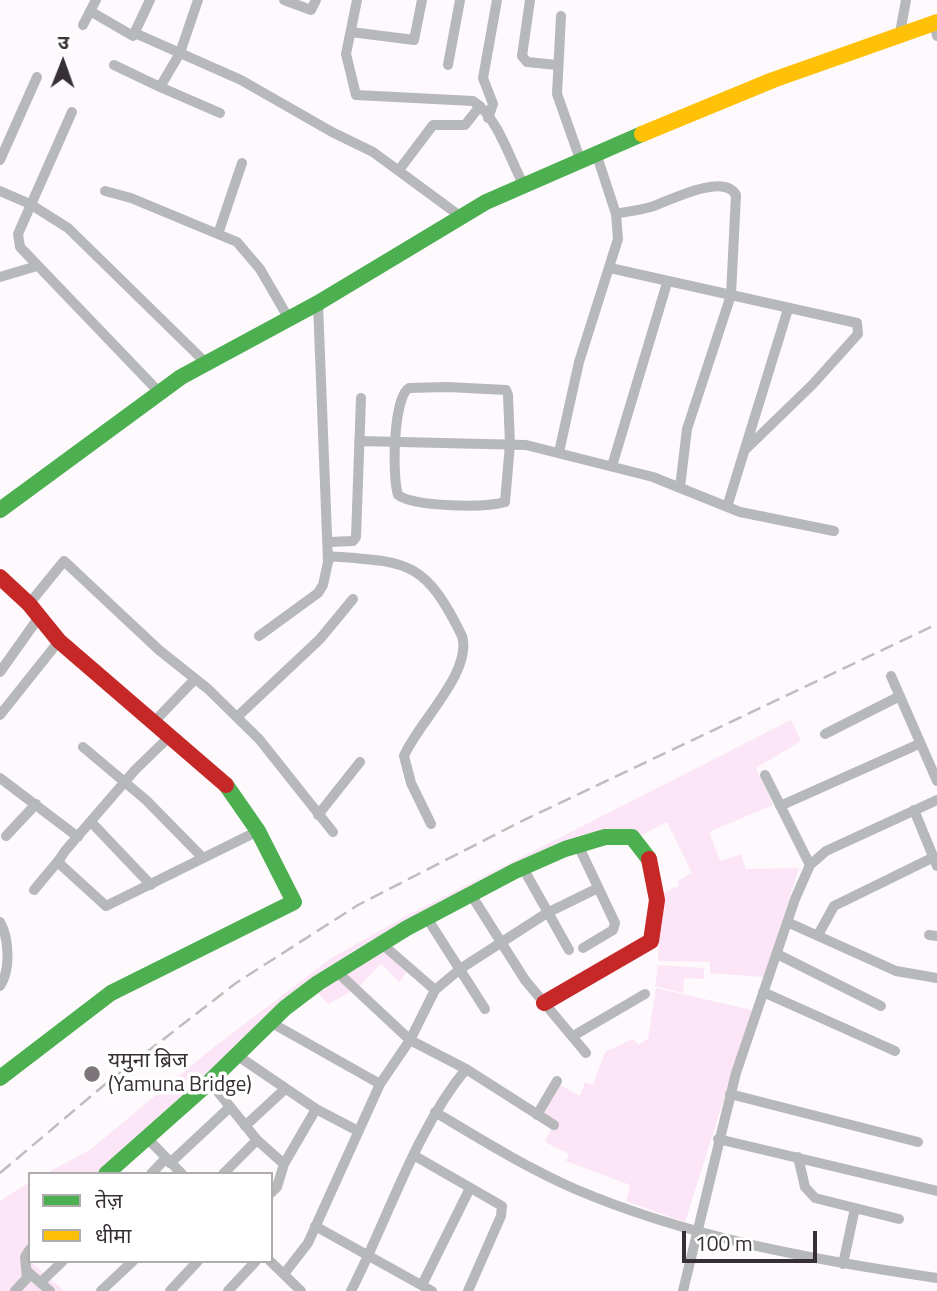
<!DOCTYPE html>
<meta charset="utf-8">
<style>
body{margin:0}
#map{position:relative;width:937px;height:1291px;overflow:hidden;background:#fdf9fc;font-family:"Titillium Web","Noto Sans Devanagari",sans-serif}
canvas{display:block}
.legend{position:absolute;left:28px;top:1172px;width:245px;height:91px;box-sizing:border-box;background:#fff;border:2px solid #afacae;margin:0;padding:9px 12px;list-style:none;font-size:21px;color:#362f35}
.legend li{display:flex;align-items:center;gap:14px;height:35px}
.legend b{width:35px;border:2px solid #afacae}
.north{position:absolute;left:28px;top:28px;width:70px;height:70px;-webkit-text-stroke:5px #fff;paint-order:stroke;rotate:1deg;font-size:19px;font-weight:700;line-height:28px;text-align:center;color:#362f35}
.north::after{content:'';display:block;margin:auto;width:24px;height:32px;background:#362f35;clip-path:polygon(50% 0,100% 100%,50% 72%,0 100%)}
.scale{position:absolute;left:682px;top:1231px;width:135px;height:32px;box-sizing:border-box;border:4px solid #362f35;border-top:0;padding-left:9px;font-size:21px;line-height:24px;white-space:nowrap;color:#362f35;-webkit-text-stroke:5px #fff;paint-order:stroke}
</style>
<div id="map">
<canvas width="937" height="1291"></canvas>
<ul class="legend">
<li><b style="height:9px;background:#4caf50"></b>तेज़</li>
<li><b style="height:9px;background:#ffc107"></b>धीमा</li>
</ul>
<div class="north">उ</div>
<div class="scale">100 m</div>
</div>
<script>
const ctx = document.querySelector('canvas').getContext('2d');
ctx.lineJoin = 'round';
function fillPath(path, color) { ctx.fillStyle = color; ctx.fill(path, 'evenodd'); }
function strokePath(path, color, width, dash) { ctx.strokeStyle = color; ctx.lineWidth = width; ctx.lineCap = dash ? 'butt' : 'round'; ctx.setLineDash(dash || []); ctx.stroke(path); }
function drawText(font, color, halo, rows, align = 'center') {
  ctx.font = font + ' "Titillium Web","Noto Sans Devanagari",sans-serif'; ctx.lineWidth = 7; ctx.setLineDash([]); ctx.textBaseline = 'middle'; ctx.strokeStyle = halo; ctx.fillStyle = color; for (const [text, x, y, turn = 0] of rows) {
    ctx.save(); ctx.translate(x, y); ctx.rotate((+turn || 0) * Math.PI / 180); ctx.textAlign = isNaN(turn) ? turn : align; if (halo) ctx.strokeText(text, 0, 0); ctx.fillText(text, 0, 0); ctx.restore();
  }
}
const green = new Path2D(`
 M791,720l10,21 -45,27 17,37 -64,27 11,29 21,-7 5,15 53,-1 -35,109 -54,-4v-11l-52,-1 3,-67 18,-8 -1,-5 14,-8 -25,-51 -41,21 -16,-6 -82,32 -138,75 22,22 -13,16 -18,-19 -23,25 -30,16 -14,-15 -205,185h-64l45,-24 119,-99 121,-92 76,-43z
 M658,965l46,3v11l-20,-1 -1,15 -28,-7z
 M656,988l96,22 -67,212 -59,-21 4,-16 -64,-24 3,-7 -24,-12 10,-22 -11,-6 16,-29 20,11 5,-14 8,3 12,-33 28,-13 5,6 10,-6z
 M30,1182v79l34,30h-64v-90z`);
const street = new Path2D(`
 M198,0l-18,53 -20,34 60,26
 M284,0l27,10 5,-10
 M357,0l-11,54 10,41 117,6c24,15 37,58 50,83
 M530,0l-8,56 5,6 30,3
 M90,11l43,25 17,-36
 M561,16l-4,78 23,65
 M934,22l3,14
 M83,25l13,-25
 M351,32l63,8 8,-40
 M900,33l6,-33
 M137,34l104,46 91,52 41,20 87,64
 M114,65l46,22
 M448,65l12,-65
 M72,112l-54,122 2,13 139,145
 M488,118l5,-14 -10,-26 14,-78
 M0,160l37,-83
 M399,170l34,-45h32l15,-19
 M0,191l30,13 38,24 137,134
 M105,191l26,7 106,44 23,27 29,50
 M616,214c13,-3 26,-4 38,-8 18,-7 70,-33 82,-11l-5,100 -44,134 -7,58
 M218,234l24,-71
 M610,268l247,55 1,11 -45,50 -67,65
 M0,277l37,-11
 M448,387l58,3 2,5 2,49 -5,58c-20,6 -90,5 -107,-7 -6,-18 -5,-98 11,-107z
 M359,441l167,4 127,32 87,35 94,19
 M559,452l20,-90 39,-123 -2,-25 -20,-61
 M612,466l55,-183
 M727,507l61,-198
 M329,542l24,-1 3,-4 5,-139
 M328,556c80,6 96,3 134,80 11,36 -45,88 -58,120l7,27 20,41
 M29,604l35,-43 95,89 49,39 51,50 74,93
 M259,636l59,-43 5,-8 5,-23 -10,-259
 M0,672l39,-55
 M891,676l46,105
 M0,715l59,-74
 M237,717l83,-78 33,-40
 M152,724l43,-45
 M825,734l75,-38
 M168,738l-33,32 -70,81 -6,9 2,5 45,41 152,-75
 M83,747l63,53 56,57
 M765,775l45,90
 M0,778l78,59
 M780,806l139,-62
 M914,810l23,56
 M318,815l42,-53
 M92,823l59,62
 M6,836l30,-32
 M578,845l37,78 -2,7 -30,18
 M523,868l46,82
 M34,890l25,-30
 M470,893l55,87 61,73
 M427,918l58,91
 M0,922c9,16 11,48 0,64
 M787,922l109,49 41,7
 M818,935l16,-29 100,-49
 M929,935l8,1
 M382,944l53,46
 M777,954l104,52
 M335,970l75,70 56,29 88,56
 M763,992l132,59
 M270,1022l110,62
 M573,1036l72,-42
 M238,1056l78,53 42,22
 M210,1082l47,58 27,24 -7,23 -6,6
 M730,1094l188,48
 M435,1112c45,27 92,56 140,77 115,49 239,71 362,89
 M537,1115l20,-34
 M245,1126l40,-37
 M147,1138l35,36
 M718,1139l219,52
 M415,1156l87,50 -1,10 -33,75
 M798,1157l7,30 10,11 84,21
 M170,1163l60,-56
 M284,1164l32,-55
 M151,1174l15,-16
 M223,1174l34,-34
 M315,1226l117,65
 M270,1261l31,30
 M843,1264l12,-56
 M27,1271l23,20
 M284,1274l24,-31 72,-159 30,-44 25,-50 25,-21 87,-56 51,-25
 M41,1282l22,-21
 M422,1285l48,-97
 M15,1291l12,-13 -2,-21 5,-8
 M101,1291l32,-30
 M170,1291l28,-30
 M228,1291l28,-30
 M351,1291c37,-72 64,-160 115,-222
 M683,1291l53,-218 59,-174 15,-34 16,-14 111,-51`);
const fast = new Path2D(`
 M0,510l181,-133 137,-74 168,-101 156,-68
 M0,1078l111,-85 183,-91 -36,-71 -32,-46
 M106,1174l98,-87 81,-79 33,-25 89,-55 108,-57 50,-22 40,-12h27l17,22`);
const slow = new Path2D(`
 M642,134l131,-54 164,-58`);
const jam = new Path2D(`
 M0,577l29,27 30,37 167,144
 M544,1003l107,-62 6,-41 -8,-41`);
const rail = new Path2D(`
 M0,1173l103,-87 133,-103 122,-78 160,-82 419,-199`);
const markers = [
 [92,1074,9,"#7c767b"]
];
const poiNames = [
 ["यमुना ब्रिज",108,1062],
 ["(Yamuna Bridge)",108,1086]
];
fillPath(green, '#fce5f6');
strokePath(street, '#b7b8ba', 10);
strokePath(fast, '#4caf50', 16);
strokePath(slow, '#ffc107', 16);
strokePath(jam, '#c62828', 16);
strokePath(rail, '#bdbdbf', 2.5, [14, 7]);
for (const [x, y, r, color] of markers) { const dot = new Path2D(); dot.arc(x, y, r, 0, 2 * Math.PI); ctx.fillStyle = color; ctx.fill(dot); strokePath(dot, '#fff', 2.5); }
drawText('21px', '#362f35', '#fff', poiNames, 'left');
</script>
